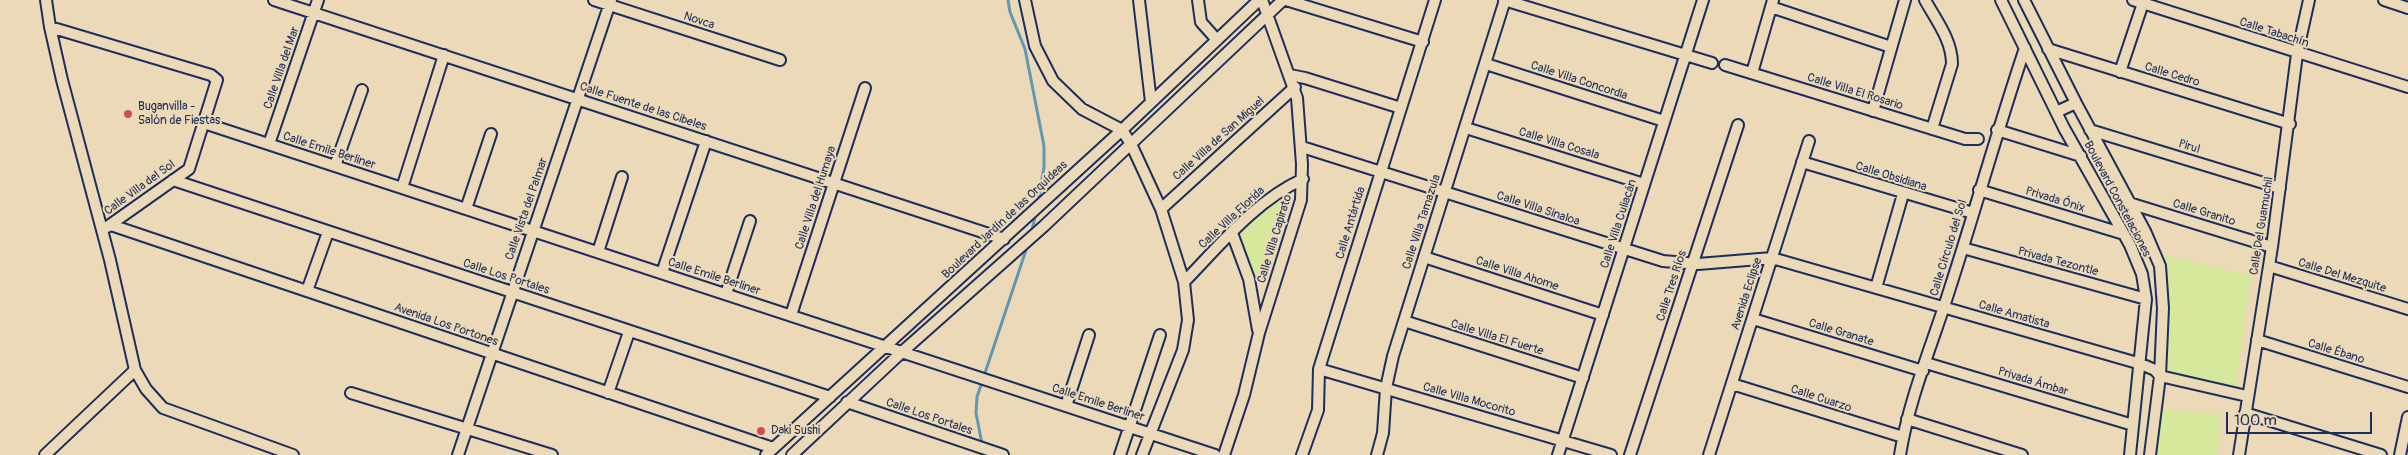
<!DOCTYPE html>
<meta charset="utf-8">
<style>
body{margin:0}
#map{position:relative;width:2408px;height:455px;overflow:hidden;background:#ecd9b7;font-family:Pangolin,sans-serif}
canvas{display:block}
.scale{position:absolute;left:2226px;top:412px;width:146px;height:22px;box-sizing:border-box;border:2px solid #1b2f5e;border-top:0;padding-left:6px;font-size:15px;line-height:18px;white-space:nowrap;color:#1b2f5e;-webkit-text-stroke:4px #ecd9b7;paint-order:stroke}
</style>
<div id="map">
<canvas width="2408" height="455"></canvas>
<div class="scale">100 m</div>
</div>
<script>
const ctx = document.querySelector('canvas').getContext('2d');
ctx.lineJoin = 'round';
function fillPath(path, color) { ctx.fillStyle = color; ctx.fill(path, 'evenodd'); }
function strokePath(path, color, width, dash) { ctx.strokeStyle = color; ctx.lineWidth = width; ctx.lineCap = dash ? 'butt' : 'round'; ctx.setLineDash(dash || []); ctx.stroke(path); }
function drawText(font, color, halo, rows, align = 'center') {
  ctx.font = font + ' Pangolin,sans-serif'; ctx.lineWidth = 4; ctx.setLineDash([]); ctx.textBaseline = 'middle'; ctx.strokeStyle = halo; ctx.fillStyle = color; for (const [text, x, y, turn = 0] of rows) {
    ctx.save(); ctx.translate(x, y); ctx.rotate((+turn || 0) * Math.PI / 180); ctx.textAlign = isNaN(turn) ? turn : align; if (halo) ctx.strokeText(text, 0, 0); ctx.fillText(text, 0, 0); ctx.restore();
  }
}
const green = new Path2D(`
 M1286,188l-35,114 -6,-37 -16,-38z
 M2160,254l91,22 -16,115 -76,-23 8,-89z
 M2161,408l60,7 -4,40h-62z`);
const stream = new Path2D(`
 M1008,0l2,12 15,37 19,97v21l-6,35
 M1031,234l5,-21
 M982,444l-6,-31 1,-16 50,-150
 M2135,455l12,-117`);
const minor = new Path2D(`
 M46,0l4,27 161,48 6,5 -28,89 -82,58
 M274,0l730,239
 M594,0l186,60
 M1025,0l10,46 18,35 29,28 40,21 9,14 30,65 23,73 4,38 -5,30 -41,105
 M1139,0l12,102
 M1198,0l3,22 16,18
 M1286,0l137,42
 M1504,0l208,63
 M1925,0c11,20 27,40 27,64l-20,65
 M2001,0l63,128 66,117 12,29 4,25 -16,156
 M2024,0l52,103 69,128 15,35 3,42 -3,68 -10,79
 M2133,0l275,87
 M2384,0l24,8
 M1771,7l120,40
 M50,27l12,53 48,180 25,110 11,19 17,19 130,47
 M2048,49l242,75
 M1486,64l178,57
 M1725,65l240,74h13
 M2120,72l24,-72
 M1752,73l21,-73
 M1290,75l15,3 96,30
 M1873,111l32,-111
 M2056,112l20,-9
 M204,123l1011,332
 M1466,128l178,56
 M1997,130l84,26
 M2090,130l190,58
 M269,144l49,-144
 M1302,147l361,114 35,3 74,-6 369,106 14,6 5,6 87,20
 M1802,162l171,51
 M335,166l27,-76
 M173,180l657,217
 M402,188l42,-133
 M1979,190l145,44
 M2129,203l143,44
 M466,209l25,-75
 M1161,209l134,-122
 M111,225l662,223
 M1232,233l17,46 9,51
 M1963,248l183,51
 M598,252l24,-75
 M1424,257l179,58
 M2269,266l139,43
 M662,273l44,-132
 M1184,282c36,-37 71,-81 119,-103
 M1876,288l27,-94
 M307,291l21,-59
 M726,294l24,-73
 M791,315l74,-227
 M1753,319l170,52
 M1404,321l179,57
 M2257,340l151,47
 M1926,363l207,62
 M1319,369l292,86
 M1732,384l171,53
 M351,393l201,62
 M608,393l21,-61
 M847,402l156,53
 M1066,406l23,-71
 M2245,413l136,42
 M1907,419l115,36
 M45,455l90,-85
 M458,455l153,-455
 M766,455l356,-325 137,-130
 M792,455l110,-103 142,-126 239,-226
 M1120,455l40,-120
 M1224,455l20,-60 15,-62 42,-133 1,-36 -5,-66 -35,-98
 M1302,455l16,-45 1,-41 116,-369
 M1377,455l6,-22 3,-45 7,-32 112,-356
 M1558,455l145,-455
 M1630,455l108,-330
 M1709,455l100,-314
 M1900,455c9,-57 33,-112 50,-167 26,-80 48,-160 75,-240
 M2239,455l33,-208 25,-193 12,-54
 M2400,455l8,-38`);
const markers = [
 [128,114,5,"#d1495b"],
 [761,431,5,"#d1495b"]
];
const streetNames = [
 ["Novca",699,21,18],
 ["Calle Tabachín",2274,33,18],
 ["Calle Villa del Mar",282,68,-71],
 ["Calle Cedro",2172,75,17],
 ["Calle Villa Concordia",1579,81,18],
 ["Calle Villa El Rosario",1855,92,17],
 ["Calle Fuente de las Cibeles",643,107,18],
 ["Calle Villa de San Miguel",1219,139,-42],
 ["Calle Villa Cosala",1559,144,17],
 ["Pirul",2189,147,17],
 ["Calle Emile Berliner",329,151,18],
 ["Calle Obsidiana",1891,177,17],
 ["Calle Villa del Sol",140,188,-36],
 ["Calle Villa del Humaya",816,198,-72],
 ["Boulevard Constelaciones",2117,199,62],
 ["Privada Ónix",2055,200,17],
 ["Calle Vista del Palmar",527,209,-71],
 ["Calle Villa Sinaloa",1538,209,18],
 ["Calle Granito",2204,213,17],
 ["Calle Villa Florida",1232,218,-43],
 ["Boulevard Jardín de las Orquídeas",1005,220,-43],
 ["Calle Villa Tamazula",1422,222,-72],
 ["Calle Antártida",1351,223,-73],
 ["Calle Villa Culiacán",1619,224,-72],
 ["Calle Del Guamuchil",2262,226,-81],
 ["Calle Villa Capirato",1275,239,-73],
 ["Calle Círculo del Sol",1949,248,-73],
 ["Privada Tezontle",2058,262,15],
 ["Calle Villa Ahome",1517,274,18],
 ["Calle Del Mezquite",2342,276,17],
 ["Calle Los Portales",506,277,18],
 ["Calle Emile Berliner",714,277,18],
 ["Calle Tres Ríos",1672,286,-72],
 ["Avenida Eclipse",1747,294,-72],
 ["Calle Amatista",2014,315,16],
 ["Avenida Los Portones",446,325,19],
 ["Calle Granate",1841,333,17],
 ["Calle Villa El Fuerte",1497,338,17],
 ["Calle Ébano",2336,352,17],
 ["Privada Ámbar",2033,382,17],
 ["Calle Cuarzo",1821,399,18],
 ["Calle Villa Mocorito",1469,400,16],
 ["Calle Emile Berliner",1098,403,18],
 ["Calle Los Portales",929,417,19]
];
const poiNames = [
 ["Buganvilla -",138,107],
 ["Salón de Fiestas",138,121],
 ["Daki Sushi",771,431]
];
fillPath(green, '#d5e89c');
strokePath(stream, '#6099b1', 3);
strokePath(minor, '#1b2f5e', 14);
strokePath(minor, '#ecd9b7', 10);
for (const [x, y, r, color] of markers) { const dot = new Path2D(); dot.arc(x, y, r, 0, 2 * Math.PI); ctx.fillStyle = color; ctx.fill(dot); strokePath(dot, '#ecd9b7', 2); }
drawText('12px', '#1b2f5e', '#ecd9b7', streetNames);
drawText('12px', '#1b2f5e', '#ecd9b7', poiNames, 'left');
</script>
